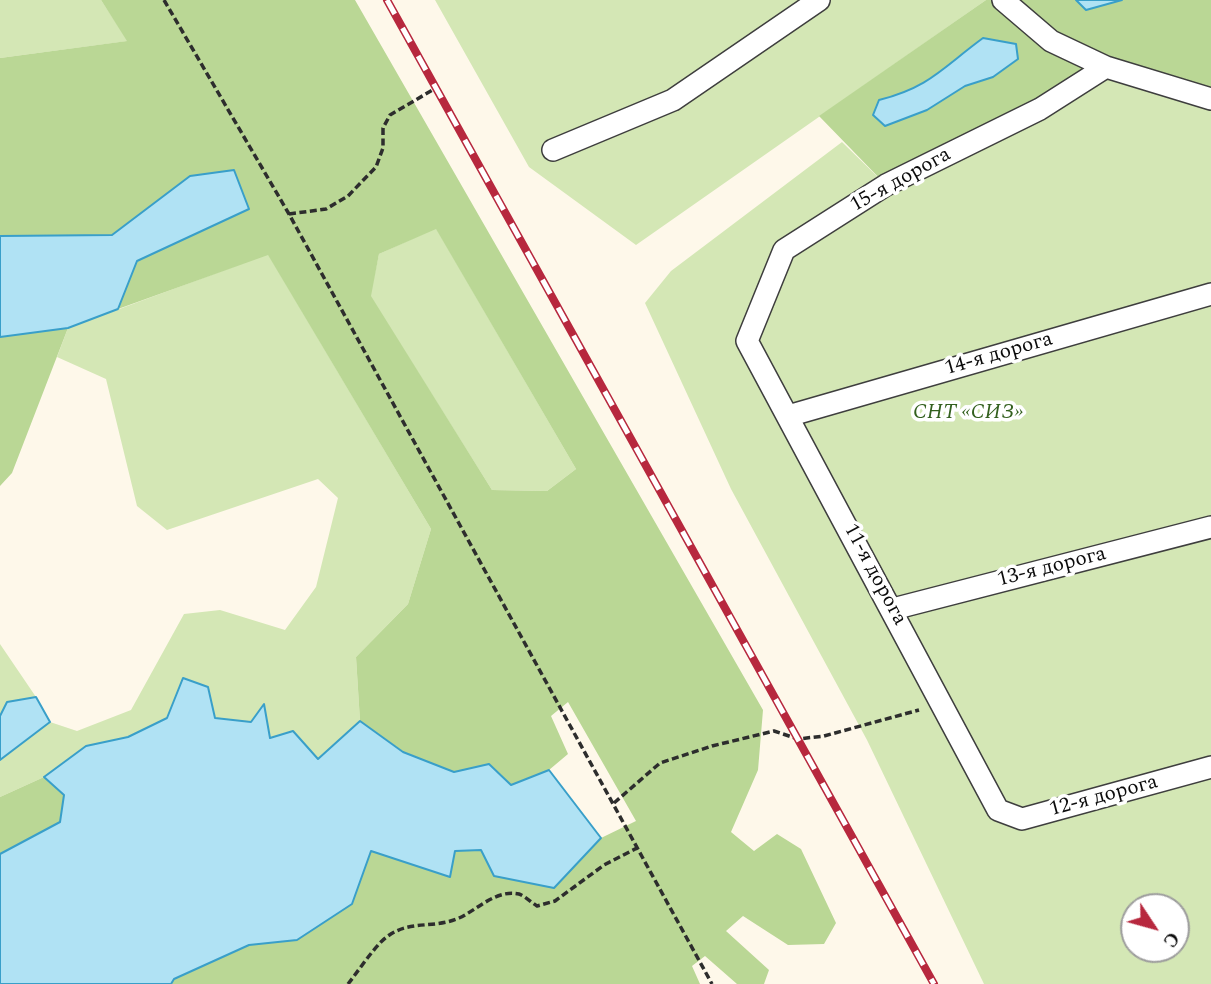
<!DOCTYPE html>
<meta charset="utf-8">
<style>
body{margin:0}
#map{position:relative;width:1211px;height:984px;overflow:hidden;background:#fef8ea;font-family:Spectral,serif}
canvas{display:block}
.north{position:absolute;left:1120px;top:893px;width:70px;height:70px;box-sizing:border-box;background:#fff;border:2px solid #9d9d9d;border-radius:50%;rotate:126deg;font-size:19px;font-weight:700;line-height:28px;text-align:center;color:#0b0b0b}
.north::after{content:'';display:block;margin:auto;width:24px;height:32px;background:#b7283e;clip-path:polygon(50% 0,100% 100%,50% 72%,0 100%)}
</style>
<div id="map">
<canvas width="1211" height="984"></canvas>
<div class="north">С</div>
</div>
<script>
const ctx = document.querySelector('canvas').getContext('2d');
ctx.lineJoin = 'round';
function fillPath(path, color) { ctx.fillStyle = color; ctx.fill(path, 'evenodd'); }
function strokePath(path, color, width, dash) { ctx.strokeStyle = color; ctx.lineWidth = width; ctx.lineCap = dash ? 'butt' : 'round'; ctx.setLineDash(dash || []); ctx.stroke(path); }
function drawText(font, color, halo, rows, align = 'center') {
  ctx.font = font + ' Spectral,serif'; ctx.lineWidth = 7; ctx.setLineDash([]); ctx.textBaseline = 'middle'; ctx.strokeStyle = halo; ctx.fillStyle = color; for (const [text, x, y, turn = 0] of rows) {
    ctx.save(); ctx.translate(x, y); ctx.rotate((+turn || 0) * Math.PI / 180); ctx.textAlign = isNaN(turn) ? turn : align; if (halo) ctx.strokeText(text, 0, 0); ctx.fillText(text, 0, 0); ctx.restore();
  }
}
const green = new Path2D(`
 M0,0h101l27,41 -128,17z
 M435,0h551l-350,245 -107,-78z
 M1106,67l105,32v885h-227l-117,-244 -136,-251 -86,-186 26,-32 171,-129 44,43zM1134,907h42v42h-42z
 M436,228l140,241 -29,22 -55,-1 -122,-194 9,-42z
 M268,254l163,275 -23,75 -52,53 4,64 -42,38 -48,-21 -7,-33 -12,17 -36,-4h-48l-39,19 -42,9 -42,31 -44,20v-37l50,-38 27,9 54,-21 53,-96 36,-4 65,20 31,-43 22,-89 -20,-19 -151,51 -30,-24 -31,-127 -49,-22 11,-29z
 M0,644l36,53 -29,5 -7,14z`);
const forest = new Path2D(`
 M101,0h254l408,710 -5,60 -27,62 23,19 23,-17 24,15 35,74 -12,21 -36,1 -45,-29 -17,15 43,39 -5,14h-27l-32,-28 -13,10 8,18h-529l3,-5 76,-34 47,-5 55,-36 19,-53 79,26 5,-26 26,-1 73,37 47,-49 35,-17 -68,-119 -17,14 17,38 -19,16 -38,15 -22,-21 -35,8 -50,-20 -44,-31 -4,-64 52,-53 23,-75 -163,-274 -150,54 18,-48 113,-52 -59,-33 -78,59 -112,1v-178l127,-17zM436,229l140,240 -29,22 -55,-1 -121,-194 8,-42z
 M986,0h90l10,10 36,-10h89v99l-105,-32 -220,118 -67,-69zM983,39l10,38 -28,9 -86,14c51,-13 63,-32 104,-61z
 M68,328l-56,145 -12,13v-149z
 M44,777l20,18 -4,27 -60,32v-57z`);
const water = new Path2D(`
 M1076,0h46l-36,10z
 M983,38l33,6 2,15 -25,18 -28,9 -38,24 -42,16 -12,-11 6,-15c51,-13 63,-32 104,-62z
 M234,170l15,39 -112,52 -19,48 -50,19 -68,9v-101l112,-1 78,-59z
 M183,678l25,9 7,31 36,4 13,-18 6,34 23,-7 25,28 42,-38 43,31 51,20 35,-8 22,21 38,-15 52,68 -47,50 -60,-12 -13,-26 -26,1 -5,26 -79,-26 -19,53 -55,36 -48,5 -75,34 -3,5h-171v-130l60,-32 4,-27 -20,-18 42,-31 42,-9 39,-19z
 M36,697l14,25 -50,38v-44l7,-14z`);
const path = new Path2D(`
 M164,0l125,214 423,770
 M289,214l37,-5 22,-13 28,-29 7,-19v-20l7,-13 46,-27
 M614,803l46,-40 52,-17 62,-15 24,8 26,-3 95,-26
 M348,984c11,-14 22,-31 34,-43 24,-23 50,-11 77,-23 18,-8 37,-29 60,-24 6,2 13,9 18,12l18,-5 49,-36 33,-17`);
const minor = new Path2D(`
 M1003,0l48,41 55,26 105,32
 M1106,67l-66,42 -154,76 -102,65 -37,91 251,469 24,9 189,-52
 M553,150l120,-50 146,-100
 M788,416l423,-122
 M893,609l318,-82`);
const rail = new Path2D(`
 M387,0l547,984`);
const streetNames = [
 ["15-я дорога",901,181,-29],
 ["14-я дорога",999,355,-16],
 ["13-я дорога",1052,568,-14],
 ["11-я дорога",874,575,62],
 ["12-я дорога",1104,797,-15]
];
const parkNames = [
 ["СНТ «СИЗ»",968,414]
];
fillPath(green, '#d4e7b5');
fillPath(forest, '#bad795');
fillPath(water, '#b0e2f4');
strokePath(water, '#399fc9', 2);
strokePath(minor, '#3e3e3e', 24);
strokePath(path, '#2d2d2d', 3.5, [7, 3.5]);
strokePath(minor, '#fff', 21);
strokePath(rail, '#b7283e', 8);
strokePath(rail, '#fff', 5, [16]);
drawText('21px', '#0b0b0b', '#fff', streetNames);
drawText('italic 21px', '#33601e', '#fff', parkNames);
</script>
